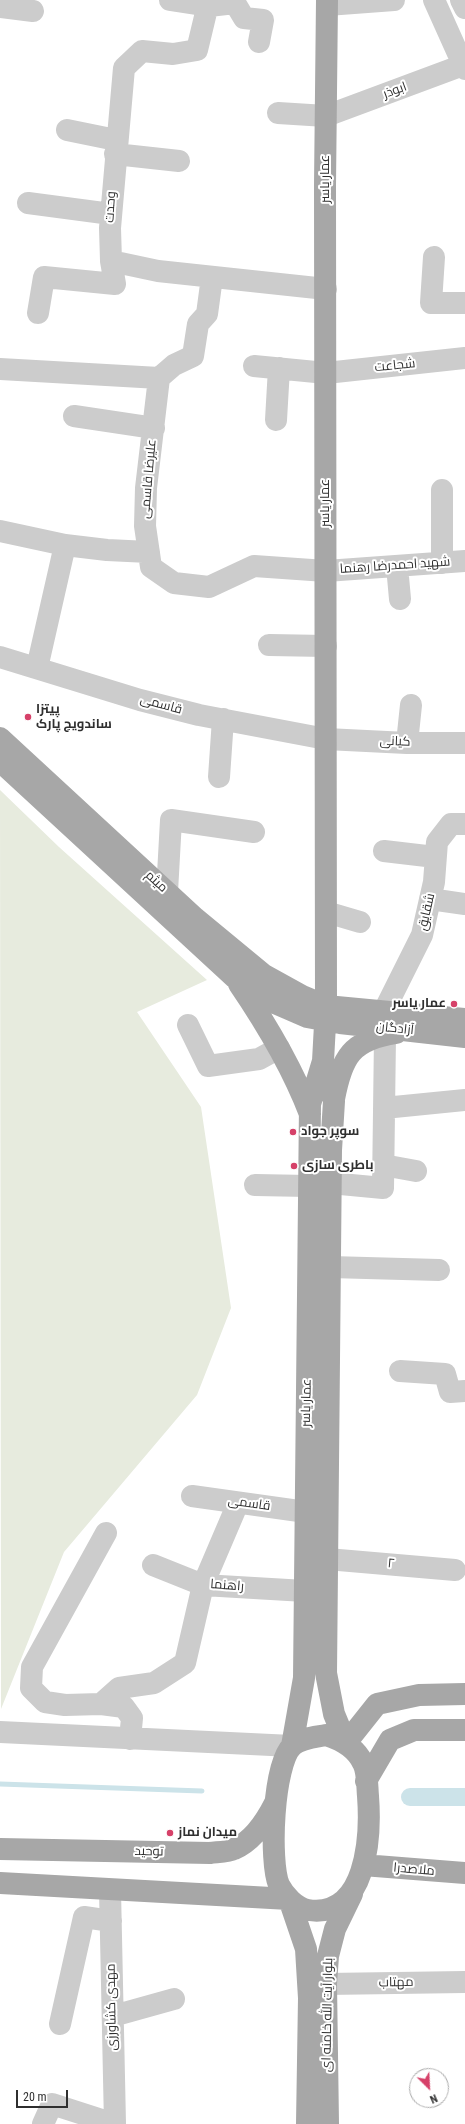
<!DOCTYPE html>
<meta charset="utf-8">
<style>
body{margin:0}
#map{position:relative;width:465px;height:2124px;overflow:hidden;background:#fff;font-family:"Roboto Condensed",sans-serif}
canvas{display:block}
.north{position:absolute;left:409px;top:2068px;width:40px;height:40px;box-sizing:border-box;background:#fff;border:1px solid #acacac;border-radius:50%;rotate:156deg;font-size:11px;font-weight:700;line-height:16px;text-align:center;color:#2f2f2f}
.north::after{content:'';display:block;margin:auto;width:14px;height:18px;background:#d64169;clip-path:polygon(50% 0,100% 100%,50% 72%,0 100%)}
.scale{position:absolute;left:16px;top:2090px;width:52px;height:18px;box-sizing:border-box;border:2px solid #2f2f2f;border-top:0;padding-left:5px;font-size:12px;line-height:14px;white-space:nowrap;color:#2f2f2f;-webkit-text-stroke:3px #fff;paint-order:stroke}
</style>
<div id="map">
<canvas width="465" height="2124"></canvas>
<div class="north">N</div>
<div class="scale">20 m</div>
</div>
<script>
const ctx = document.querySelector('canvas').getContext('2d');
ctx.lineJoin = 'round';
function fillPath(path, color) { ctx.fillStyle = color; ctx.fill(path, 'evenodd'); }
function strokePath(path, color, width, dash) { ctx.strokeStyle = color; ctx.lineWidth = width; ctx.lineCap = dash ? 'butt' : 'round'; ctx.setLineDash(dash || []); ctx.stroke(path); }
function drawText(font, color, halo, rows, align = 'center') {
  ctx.font = font + ' "Roboto Condensed",Cairo,sans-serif'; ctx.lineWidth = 4; ctx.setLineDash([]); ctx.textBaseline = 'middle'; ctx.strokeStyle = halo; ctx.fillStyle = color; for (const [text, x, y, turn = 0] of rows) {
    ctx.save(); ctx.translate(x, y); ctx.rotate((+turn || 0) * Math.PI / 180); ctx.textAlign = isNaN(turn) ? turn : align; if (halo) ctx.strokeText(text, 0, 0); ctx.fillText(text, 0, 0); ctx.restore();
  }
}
const green = new Path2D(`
 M0,790l59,57 148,133 -70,32 64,95 30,201 -34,87 -133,157 -63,157z`);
const stream = new Path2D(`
 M0,1784l202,7`);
const canal = new Path2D(`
 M410,1797h55`);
const minor = new Path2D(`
 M170,0l39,6 26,-3 9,15 19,2 -4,22
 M209,0l-12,50 -24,4 -31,-3 -18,17 -14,160 1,33 47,10 168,18
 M434,0l31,69
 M461,0l4,8
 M327,5l67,-5
 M0,7l33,4
 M278,113l48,3 137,-51
 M67,130l49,10
 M115,154l64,7
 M28,203l83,11
 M434,257l-3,46h34
 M212,277l-5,37 -9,10 -5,32 -19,9 -15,13 -13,110 -1,38 6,41 23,16 35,4 45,-21 72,5 139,-10
 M38,313l6,-36 71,7 -4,-23
 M254,366l72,7 139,-15
 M0,369l159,9
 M74,416l80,12
 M276,420l3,-52
 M0,531l65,14 42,5 42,2
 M442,563v-73
 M397,566l3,33
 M269,645l57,1
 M0,657l140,43 59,15 127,24 81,4h58
 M37,668l28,-123
 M407,743l4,-38
 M219,777l4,-58
 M384,851l51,6
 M167,892l4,-72 83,12
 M430,899l35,5
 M326,912l34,10
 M384,1011l38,-76 12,-53 3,-40 14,-18h14
 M188,1025l20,41 51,-7 20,-11
 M384,1108l81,-8
 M383,1165l33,6
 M330,1183l53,5 2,-152
 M255,1185l54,1
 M330,1267l109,3
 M400,1371l45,3 5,18 15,-1
 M192,1496l114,16
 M106,1533l-74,134 -1,21 14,14 20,3 36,-1 23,3 8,11 -2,21
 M327,1559l128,11
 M153,1565l50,20 102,6
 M101,1704l18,-16 35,-5 31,-20 18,-78 35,-82
 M0,1732l292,14
 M110,1890l5,234
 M326,1984l139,-2
 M113,2016l61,-17
 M60,2024l24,-107 27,4
 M43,2124l9,-20 62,20`);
const major = new Path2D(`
 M0,738l195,180 69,57 38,21 24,10 139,13
 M0,761l234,216 43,27 30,13 33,6 125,14
 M239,984c28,41 53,83 71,130
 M323,1061l11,40 -3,49 -5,523 8,41 12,29
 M334,1099c8,-42 17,-59 62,-66
 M326,1735c16,5 30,13 37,28 5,9 4,24 5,33 3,40 -1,123 -60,114 -12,-2 -24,-15 -29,-25 -10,-24 -6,-120 13,-139 8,-8 24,-9 34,-11z
 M346,1743l31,-39 42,-9 46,-1
 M292,1746l12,-68 6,-574 13,-43 3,-55 -1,-821 2,-185
 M366,1781l24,-41 24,-10h51
 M0,1849l210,4c7,-1 18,-1 24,-4 19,-8 32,-28 41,-46
 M363,1865l102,8
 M0,1883l289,16
 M289,1899l17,50 3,49 -2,126
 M328,2124l-2,-140 2,-28 7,-27 17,-35`);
const markers = [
 [28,717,4,"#d64169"],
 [454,1004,4,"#d64169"],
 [293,1132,4,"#d64169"],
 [294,1166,4,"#d64169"],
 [170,1833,4,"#d64169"]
];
const streetNames = [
 ["ابوذر",395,91,-20],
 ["عمار یاسر",326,179,-90],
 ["وحدت",111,207,-86],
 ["شجاعت",395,366,-6],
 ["علیرضا قاسمی",149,479,-85],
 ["عمار یاسر",326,503,-90],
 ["شهید احمدرضا رهنما",395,566,-4],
 ["قاسمی",161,705,15],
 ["کیانی",395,742,2],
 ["میثم",156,882,43],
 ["شقایق",427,912,-77],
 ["آزادگان",395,1029,6],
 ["عمار یاسر",307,1403,-89],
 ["قاسمی",249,1504,8],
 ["۲",391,1564,5],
 ["راهنما",227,1586,4],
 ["توحید",149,1852,1],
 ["ملاصدرا",414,1870,5],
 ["مهتاب",396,1983,-1],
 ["مهدی کشاورزی",112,2007,-91],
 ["بلوار آیت الله خامنه ای",328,2015,-89]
];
const poiNames = [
 ["پیتزا",36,710],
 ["ساندویچ پارک",36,725],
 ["عمار یاسر",446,1004,"right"],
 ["سوپر جواد",301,1132],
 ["باطری سازی",302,1166],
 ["میدان نماز",178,1833]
];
fillPath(green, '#e7ebde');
strokePath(stream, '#cce3e9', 5);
strokePath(canal, '#cce3e9', 18);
strokePath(minor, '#ccc', 22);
strokePath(major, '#a7a7a7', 22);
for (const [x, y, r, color] of markers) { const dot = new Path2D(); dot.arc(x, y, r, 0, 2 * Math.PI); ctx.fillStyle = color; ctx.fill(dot); strokePath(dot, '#fff', 1.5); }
drawText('13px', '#2f2f2f', '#fff', streetNames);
drawText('bold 13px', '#2f2f2f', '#fff', poiNames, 'left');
</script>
